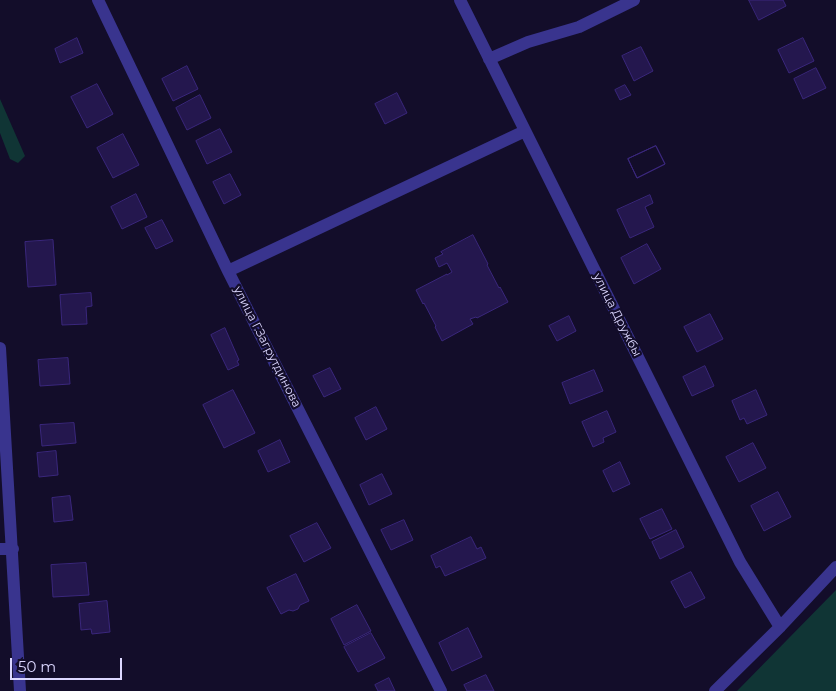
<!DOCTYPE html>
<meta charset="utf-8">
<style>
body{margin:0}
#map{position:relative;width:836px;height:691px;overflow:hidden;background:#130d2a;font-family:Montserrat,sans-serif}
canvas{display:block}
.scale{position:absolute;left:10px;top:658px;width:112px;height:22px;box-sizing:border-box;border:2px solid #dcd7ff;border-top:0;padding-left:6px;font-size:15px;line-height:18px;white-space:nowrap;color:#dcd7ff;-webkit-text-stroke:4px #130d2a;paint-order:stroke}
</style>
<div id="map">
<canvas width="836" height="691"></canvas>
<div class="scale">50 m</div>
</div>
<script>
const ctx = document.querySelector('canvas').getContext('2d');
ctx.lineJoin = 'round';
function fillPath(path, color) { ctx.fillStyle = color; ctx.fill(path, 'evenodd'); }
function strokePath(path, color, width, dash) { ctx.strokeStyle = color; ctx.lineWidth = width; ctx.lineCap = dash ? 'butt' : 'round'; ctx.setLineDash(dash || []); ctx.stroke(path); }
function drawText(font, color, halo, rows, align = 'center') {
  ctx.font = font + ' Montserrat,sans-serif'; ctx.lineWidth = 4.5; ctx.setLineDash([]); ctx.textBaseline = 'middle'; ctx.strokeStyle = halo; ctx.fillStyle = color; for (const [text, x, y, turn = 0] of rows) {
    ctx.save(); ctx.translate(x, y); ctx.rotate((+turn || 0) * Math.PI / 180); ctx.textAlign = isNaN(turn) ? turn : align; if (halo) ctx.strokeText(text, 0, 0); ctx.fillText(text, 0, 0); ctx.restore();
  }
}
const green = new Path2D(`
 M0,99l25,57 -7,7 -8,-4 -10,-26z
 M836,590v101h-99z`);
const building = new Path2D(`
 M749,0h34l3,6 -27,14z
 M77,38l6,15 -23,10 -5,-14z
 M803,38l11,23 -25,12 -11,-23z
 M641,47l12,24 -19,10 -12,-25z
 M187,66l11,23 -25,12 -11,-22z
 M816,68l10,20 -23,11 -9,-20z
 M97,84l16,30 -26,14 -16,-31z
 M625,85l6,10 -11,5 -5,-10z
 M397,93l10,20 -22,11 -10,-20z
 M200,95l11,23 -24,12 -11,-22z
 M220,129l12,23 -25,12 -11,-23z
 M123,134l16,31 -26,13 -16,-30z
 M656,146l9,18 -28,14 -9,-19z
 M656,146l9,18 -28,14 -9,-19z
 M230,174l11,21 -17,9 -11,-22z
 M136,194l11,23 -25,12 -11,-22z
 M650,195l3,8 -8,4 9,20 -24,11 -13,-28z
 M162,220l11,21 -17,8 -11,-21z
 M473,235l15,29 -1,1 12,23 1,-1 8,15 -31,16 -1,-1 -6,2 3,5 -31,17 -7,-14 1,-1 -12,-23 -1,1 -7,-14 31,-16v1l5,-3 -5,-9 -8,4 -4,-9 8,-4 -2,-2z
 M53,240l3,45 -28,2 -3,-45z
 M647,244l14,25 -27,15 -13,-26z
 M91,293l1,13 -6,1 1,17 -25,1 -2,-30z
 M710,314l13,25 -26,13 -13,-25z
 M569,316l7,15 -19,10 -8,-15z
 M225,328l14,32 -2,1 2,4 -11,5 -17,-35z
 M68,358l2,26 -30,2 -2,-26z
 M705,366l9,20 -22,10 -9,-19z
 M330,368l11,21 -17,8 -11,-21z
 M594,370l9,21 -33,13 -8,-21z
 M233,390l22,43 -31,15 -21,-43z
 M756,390l11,25 -20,9 -3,-6 -4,2 -8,-19z
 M376,407l11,22 -21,11 -11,-22z
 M607,411l9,21 -13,6 1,4 -11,5 -11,-25z
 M74,423l2,20 -34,3 -2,-21z
 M280,440l10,22 -22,10 -10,-21z
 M753,443l13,25 -27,14 -13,-25z
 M56,451l2,24 -19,2 -2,-24z
 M620,462l10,22 -17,8 -10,-21z
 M382,474l10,20 -23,11 -9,-20z
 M778,492l13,25 -27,14 -13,-25z
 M70,496l3,24 -19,2 -2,-24z
 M662,509l10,20 -22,10 -10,-20z
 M404,520l9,20 -22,10 -10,-20z
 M317,523l14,25 -27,14 -14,-26z
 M676,530l8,17 -24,12 -8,-17z
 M471,537l6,12 4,-2 5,11 -41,18 -5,-10 -4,2 -5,-12z
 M86,563l3,32 -36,2 -2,-32z
 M691,572l14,26 -20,10 -14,-26z
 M296,574l13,27 -9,4 -2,4 -5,2 -4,-1 -8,4 -14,-26z
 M107,601l3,31 -18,2 -1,-5 -10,1 -2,-26z
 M357,605l14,26 -27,14 -13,-26z
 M468,628l14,29 -30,14 -13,-28z
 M371,633l14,25 -27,14 -14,-25z
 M486,675l8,16h-27l-3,-6z
 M389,678l6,13h-17l-3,-6z`);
const minor = new Path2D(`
 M98,0l130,271 213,420
 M460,0l280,562 40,65
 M489,59l39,-17 51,-15 55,-27
 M228,271l297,-140
 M0,348l20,343
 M0,549h13
 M715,691l65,-64 56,-60`);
const streetNames = [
 ["улица Дружбы",617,315,63],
 ["улица Г.Загрутдинова",267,347,63]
];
fillPath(green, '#103535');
fillPath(building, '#24174e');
strokePath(building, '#3a277c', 1);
strokePath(minor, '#39348e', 12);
drawText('12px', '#dcd7ff', '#130d2a', streetNames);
</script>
